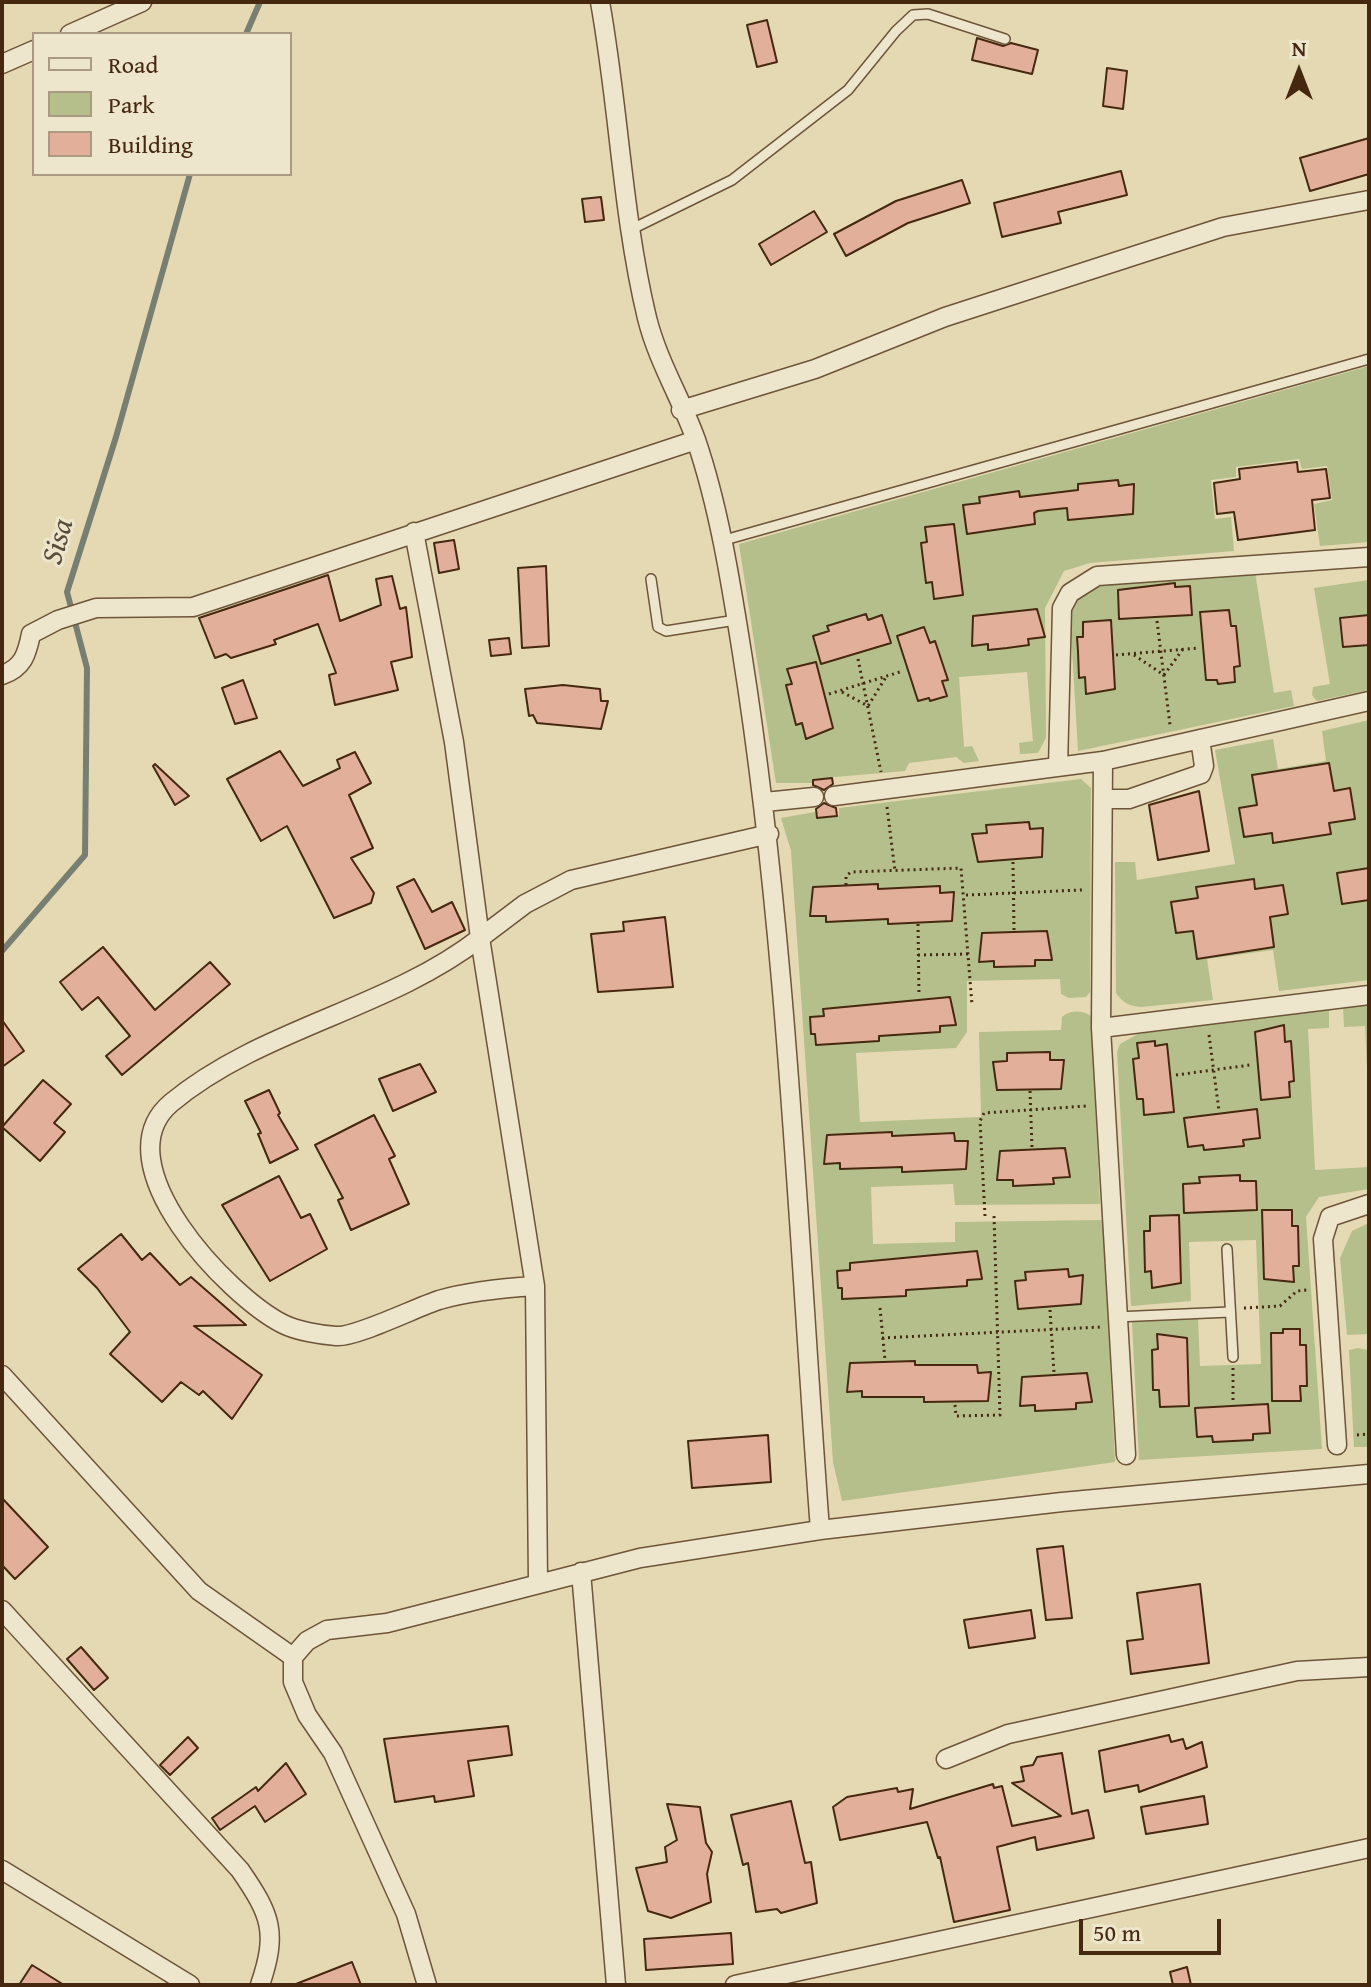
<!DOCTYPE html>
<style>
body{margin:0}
#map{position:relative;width:1371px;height:1987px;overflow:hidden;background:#e4d9b2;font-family:"Gentium Book Plus",serif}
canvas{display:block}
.frame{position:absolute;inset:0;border:4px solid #462811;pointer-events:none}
.legend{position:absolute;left:32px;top:32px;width:260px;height:144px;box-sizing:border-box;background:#ede6cd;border:2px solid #aa9a82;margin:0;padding:10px 14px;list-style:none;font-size:24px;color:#462811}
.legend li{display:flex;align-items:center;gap:16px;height:40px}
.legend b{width:40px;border:2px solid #aa9a82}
.north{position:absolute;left:1259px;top:32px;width:80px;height:80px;-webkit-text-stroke:6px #ede6cd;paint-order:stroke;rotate:0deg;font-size:22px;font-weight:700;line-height:32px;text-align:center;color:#462811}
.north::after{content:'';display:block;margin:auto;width:28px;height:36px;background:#462811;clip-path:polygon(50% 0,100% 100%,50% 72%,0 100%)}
.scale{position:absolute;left:1079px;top:1919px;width:142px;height:36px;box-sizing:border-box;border:4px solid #462811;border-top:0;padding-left:10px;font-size:24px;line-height:28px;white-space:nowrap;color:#462811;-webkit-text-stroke:6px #ede6cd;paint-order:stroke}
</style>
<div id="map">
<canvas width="1371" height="1987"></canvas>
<div class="frame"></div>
<ul class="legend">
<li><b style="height:10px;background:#ede6cd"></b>Road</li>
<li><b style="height:22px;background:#b5bf8b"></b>Park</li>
<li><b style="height:22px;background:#e2b09a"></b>Building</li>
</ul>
<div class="north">N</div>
<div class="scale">50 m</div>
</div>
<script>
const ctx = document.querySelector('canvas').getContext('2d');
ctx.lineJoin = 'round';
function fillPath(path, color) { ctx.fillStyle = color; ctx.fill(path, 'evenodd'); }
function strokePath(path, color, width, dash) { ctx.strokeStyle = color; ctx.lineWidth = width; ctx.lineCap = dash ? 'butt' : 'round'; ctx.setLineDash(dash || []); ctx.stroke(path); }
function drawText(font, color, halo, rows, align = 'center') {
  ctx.font = font + ' "Gentium Book Plus",serif'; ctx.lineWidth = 6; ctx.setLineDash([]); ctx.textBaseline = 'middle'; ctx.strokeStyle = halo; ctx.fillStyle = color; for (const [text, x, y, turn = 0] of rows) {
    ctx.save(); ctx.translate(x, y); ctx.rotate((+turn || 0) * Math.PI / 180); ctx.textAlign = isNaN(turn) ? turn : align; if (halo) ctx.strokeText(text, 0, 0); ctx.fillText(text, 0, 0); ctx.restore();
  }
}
const green = new Path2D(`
 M1369,366v176l-49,4 -6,-42 18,-4 -5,-34 -25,3 -3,-10 -63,8v10l-25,3 4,39 16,-2 3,34 -144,12 -26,8 -19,37 1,130 -8,15 -18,1 -1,-11 14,-2 -6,-69 -68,5 5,70 8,-1 7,15 -15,2 -8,-6 -47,6 -4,8 -93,8v4h-36l-37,-239z
 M1255,572l19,121 17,-3 3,16 -216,45 -8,-136 2,-15 24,-17z
 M1369,580v110l-52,11 -5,-6 1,-8 17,-3 -16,-96z
 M1369,720v260l-90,11 -6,-41 -66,9 6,41 -72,7c-12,-1 -18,-4 -25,-14l-1,-131h20l2,18 98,-16 -20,-114 58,-11 5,30 48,-8 -4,-30z
 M1081,779l10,9 -1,204 -4,5 -17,1 -8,-4 -1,-15 -93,2v51l-11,16 -100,5 4,69 121,-5 -2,-85 82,-2 1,-13c8,-7 20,-7 29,-1l9,188 -145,1 -2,-21 -82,3 2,57 82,-2v-20l148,-2 12,242 -273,39 -9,-39 -42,-611 -10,-33 34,-6 2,7 22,-3v-8z
 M1369,1003v106l-4,-83 -21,1 -1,-20z
 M1329,1009v19l-21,1 7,141 54,-3v22l-50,8 -13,20 16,232 -183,11 -7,-138 66,-4 2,48 61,-2 -5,-124 -67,2 2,59 -60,5 -14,-254 3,-8 18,-10z
 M1369,1223v111l-22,1 -7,-77 12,-27z
 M1358,1348l11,2v97h-15l-5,-97z`);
const stream = new Path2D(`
 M246,34l14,-32
 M2,951l83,-96 2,-187 -20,-76 49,-155 74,-263`);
const building = new Path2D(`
 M767,20l10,42 -20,5 -10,-42z
 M977,38l26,8 8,-3 27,7 -6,24 -60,-14z
 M1107,68l20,3 -4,38 -20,-3z
 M1369,138v36l-59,17 -10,-33z
 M1121,171l6,24 -69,17 3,11 -59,14 -8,-34z
 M962,180l8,23 -62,20 -62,33 -12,-22 62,-33z
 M601,197l3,23 -19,2 -3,-23z
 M814,211l13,21 -56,33 -12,-21z
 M1297,462l1,10 28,-3 4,29 -18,2 3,30 -77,10 -4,-28 -17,2 -3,-31 26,-4 -1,-10z
 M1118,480l1,6 15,-2 -1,30 -65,6 -1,-12 -29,3 -4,2 1,11 -68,10 -4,-29 17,-2 -1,-6 40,-6 1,6 58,-7v-6z
 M954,524l9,71 -29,4 -2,-17 -6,1 -5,-40 6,-1 -2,-15z
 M454,540l5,29 -20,4 -5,-30z
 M546,566l3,80 -27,2 -4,-80z
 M328,575l12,46 41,-16 -5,-26 16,-3 8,33 6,-2 6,50 -21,5 7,28 -63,15 -6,-30 7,-2 -18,-49 -44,16 2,4 -45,14 -5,-4 -11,4 -16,-40z
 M1175,583v4l15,-1 2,29 -73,4 -1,-29z
 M1037,609l8,28 -17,2 1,6 -22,3 -19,2v-6l-16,2 1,-30z
 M1229,610l2,16h5l4,40 -6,1 1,15 -17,2 -1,-4h-11l-6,-68z
 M866,614l2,6 14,-5 9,28 -70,21 -8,-28 16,-5 -2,-5z
 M1369,615v30l-26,2 -3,-29z
 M1111,620l4,69 -29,5 -1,-17 -6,1 -1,-27 -1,-14h6v-15z
 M924,627l6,16 5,-2 13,39 -6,1 5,15 -17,5 -1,-3 -11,3 -21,-65z
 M509,638l2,16 -20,2 -2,-16z
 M816,662l17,66 -27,11 -4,-16 -6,2 -10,-40 6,-1 -5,-15z
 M243,680l14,38 -22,6 -13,-36z
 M563,685l37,4 1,12h7l-7,28 -64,-6 -4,-8 -4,1 -4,-27z
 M280,751l23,35 37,-18 -3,-8 18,-8 16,31 -22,12 24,53 -22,10 23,35 -3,10 -37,15 -47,-92 -26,15 -34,-62z
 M1329,763l5,28 16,-3 5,31 -26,4 2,11 -58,9 -1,-10 -28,4 -5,-29 18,-3 -5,-30z
 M155,764l34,32 -14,9 -22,-39z
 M832,778l1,6 -9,6 -11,-5v-5z
 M1199,791l10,60 -51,9 -9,-55z
 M824,803l12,5 1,8 -20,2 -1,-9z
 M1029,822l1,7 13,-1 -1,29 -64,5 -6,-28 15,-1 -1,-8z
 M1369,868v32l-27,4 -5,-31z
 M414,879l18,33 20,-10 13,28 -40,19 -28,-62z
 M1254,879l1,10 28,-4 5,29 -18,3 4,30 -77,12 -4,-28 -17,2 -5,-31 27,-4 -2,-11z
 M878,884v5l62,-3v7l14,-1 -2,29 -64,3v-5l-62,3v-6h-16l3,-29z
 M665,917l8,70 -75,5 -7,-58 33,-3 -1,-9z
 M1047,931l5,29h-17v6l-41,1v-6l-15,1 3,-29z
 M103,947l52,63 55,-48 20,22 -108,91 -16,-19 24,-20 -32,-39 -16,13 -22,-28z
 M950,997l6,28 -16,1v6l-61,4v5l-63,4 -1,-11h-4l-1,-17 14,-1 -1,-7z
 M2,1020l22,31 -22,16z
 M1284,1025l1,17 6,-1 3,40 -5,1 1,15 -29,3 -6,-68z
 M1155,1041v5l12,-2 7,68 -30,3 -1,-16h-6l-4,-40 6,-1 -2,-15z
 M1050,1052v8h14l-3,29 -64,1 -4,-28 14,-1v-8z
 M420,1064l16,28 -43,19 -14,-32z
 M43,1080l28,24 -17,19 11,9 -25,29 -38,-34z
 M269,1090l11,23 -2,2 20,34 -28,14 -12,-29 3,-1 -16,-32z
 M1257,1109l3,29 -17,2 1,6 -40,4 -1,-5 -15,2 -4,-29z
 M374,1115l21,41 -6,3 20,45 -58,26 -13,-30 5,-2 -28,-53z
 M892,1132v4l62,-3 1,8h13l-2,28 -64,3v-5l-62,2v-6l-16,1 3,-29z
 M1065,1148l5,29 -17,1 1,6 -41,2v-6h-16l3,-29z
 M1240,1175v6h16l1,29 -73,3 -1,-29 17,-1 -1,-6z
 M279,1176l22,42 9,-4 17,35 -57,32 -48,-76z
 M1262,1210h30v16h6l1,40h-6l1,16 -30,-3z
 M1179,1215l2,68 -29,5 -1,-17 -6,1 -1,-41h6v-15z
 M121,1234l21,26 8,-7 30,32 11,-8 55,48 -52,1 68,49 -30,44 -29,-28 -4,4 -18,-13 -19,20 -52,-48 20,-22 -33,-44 -19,-19z
 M977,1251l5,28 -15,1v6l-61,4v6l-64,3v-11h-4l-1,-17 13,-1v-7z
 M1068,1269l1,8 14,-2 -2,29 -63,5 -3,-28 11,-1 -1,-8z
 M1283,1329h17v16h6l1,41h-7l1,15h-29l-1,-68h12z
 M1157,1334l30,4 2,68 -29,1 -1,-17h-6l-1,-40 6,-1z
 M915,1361v4h62l1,8 13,-1 -3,29 -64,1v-5h-62v-6l-15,1 3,-29z
 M1087,1373l5,29 -16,1v6l-41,2v-6l-15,1 2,-29z
 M1268,1404l2,29 -17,1v6l-40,2 -1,-6 -15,1 -2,-29z
 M768,1435l3,47 -79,6 -4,-47z
 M2,1498l46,49 -33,32 -13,-14z
 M1063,1546l9,72 -26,2 -9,-71z
 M1200,1584l9,79 -78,11 -4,-33 16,-2 -6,-46z
 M1031,1610l4,28 -66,10 -5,-28z
 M81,1647l27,31 -14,12 -27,-31z
 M508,1726l4,29 -44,6 6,35 -39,6 -1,-6 -39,6 -11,-63z
 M1169,1735l2,7 12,-3 3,10 16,-7 5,25 -68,25 -1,-7 -33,7 -6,-41z
 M188,1737l10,11 -28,27 -10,-10z
 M1062,1753l10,61 16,-4 6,28 -57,12 -2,-13 -38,10 13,63 -56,12 -14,-65 -2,1 -11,-36 -87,18 -7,-33 14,-10 50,-9 1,4 15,-3 -3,20 83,-25 1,4 8,-2 10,40 49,-10 -49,-33 12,-2 -3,-14 12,-2 4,-8z
 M286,1763l20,31 -41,28 -10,-16 -35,24 -8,-12 44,-31 2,4z
 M1204,1796l4,28 -62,10 -5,-27z
 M791,1801l14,62 6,-1 6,41 -36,10 -4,-4 -21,3 -8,-49 -5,2 -12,-50z
 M667,1804l33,3 6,36 6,9 -5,22 4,28 -40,16 -23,-7 -12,-43 31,-6 -2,-15 12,-7z
 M731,1933l2,31 -87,6 -2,-31z
 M352,1962l9,23h-65v-1z
 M32,1965l32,20h-45z
 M1187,1967l4,18h-18l-3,-13z`);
const path = new Path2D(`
 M1157,621l13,104
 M1116,655l83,-7
 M1134,655l30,20 19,-26
 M858,659l23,113
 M842,692l26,14 18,-29
 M829,694l74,-23
 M887,807l8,64
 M1013,862l1,68
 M846,885v-9l5,-4 110,-4 11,137
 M966,895l116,-5
 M918,924l1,72
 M918,955l50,-1
 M1209,1035l10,76
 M1176,1075l74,-10
 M1030,1091l2,57
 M985,1216l-5,-95 4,-8 102,-7
 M880,1308l5,52
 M1244,1308l36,-2 17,-15 10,-1
 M1050,1310l4,63
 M882,1338l219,-11
 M1233,1368v33
 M955,1405l1,11 44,-1 -6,-199
 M1357,1435l12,-1`);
const service = new Path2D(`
 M630,230l102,-50 116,-90 48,-59 17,-16 15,-1 77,25
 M721,541l648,-182
 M651,579l7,48 8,4 70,-11
 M1227,1249l6,108
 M1116,1317l114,-5`);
const minor = new Path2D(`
 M70,34l72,-32
 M2,64l32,-14
 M681,410l134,-41 130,-52 278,-90 146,-27
 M414,532l40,210 26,196c-93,72 -219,90 -309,165 -71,60 58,194 112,221 14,7 38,11 53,12 19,2 81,-29 103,-36 31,-9 64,-12 96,-14
 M2,675c21,-7 25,-21 29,-41l27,-14 38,-12 97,-1 503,-167
 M1103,761l-2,267 25,427
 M1058,767l4,-159 8,-15 27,-17 272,-19
 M834,796l269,-35 266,-60
 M1103,799h26l72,-25 3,-8 -4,-27
 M765,802l49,-5
 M1101,1028l268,-33
 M2,1375l197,216 94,66
 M1337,1445l-14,-206 7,-22 39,-13
 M820,1530l242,-28 307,-28
 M581,1572l35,413
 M538,1582l-3,-296 -55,-348 45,-34 46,-24 198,-46
 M2,1610l238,260c31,45 38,62 20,115
 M946,1759l62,-25 289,-63 72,-4
 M2,1870l188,115
 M427,1985l-21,-71 -73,-161 -26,-38 -14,-33v-25l14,-16 20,-11 60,-7 253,-65 180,-28c-22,-292 -32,-587 -78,-877 -11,-69 -23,-146 -46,-213 -15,-42 -38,-78 -49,-122 -25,-104 -28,-211 -47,-316
 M735,1985l634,-137`);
const waterNames = [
 ["Sisa",59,542,-74]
];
fillPath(green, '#b5bf8b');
strokePath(stream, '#777f72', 6);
fillPath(building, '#e2b09a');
strokePath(building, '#462811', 2);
strokePath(service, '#6e5439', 12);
strokePath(minor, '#6e5439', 21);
strokePath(path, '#462811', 3, [2, 4]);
strokePath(service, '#ede6cd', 9);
strokePath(minor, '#ede6cd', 18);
drawText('italic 30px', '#5a4c3a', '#ede6cd', waterNames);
</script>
